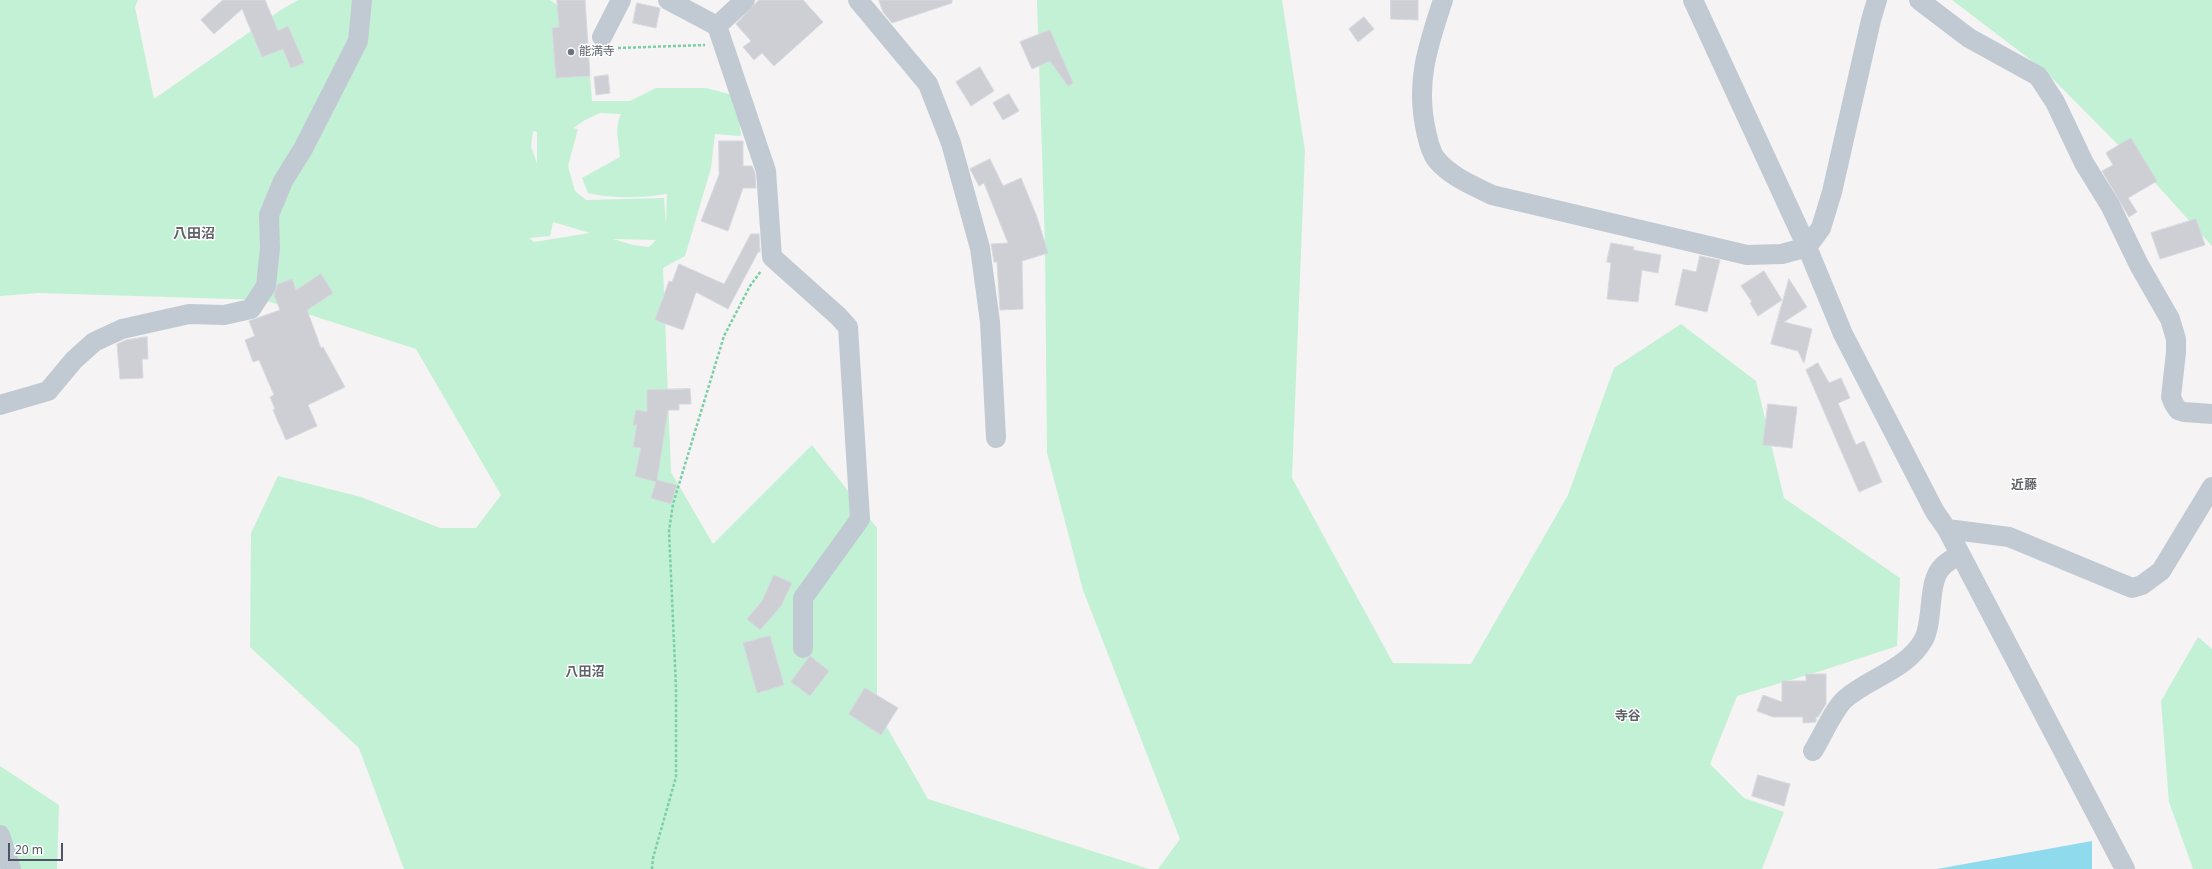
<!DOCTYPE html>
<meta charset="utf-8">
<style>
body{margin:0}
#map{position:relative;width:2212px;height:869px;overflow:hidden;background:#f5f3f3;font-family:"Noto Sans",sans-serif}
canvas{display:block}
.scale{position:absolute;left:8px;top:843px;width:55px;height:18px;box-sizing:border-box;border:2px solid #4a5661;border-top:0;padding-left:5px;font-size:12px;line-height:14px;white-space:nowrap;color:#4a5661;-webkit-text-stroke:3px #fff;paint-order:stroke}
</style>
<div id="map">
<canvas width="2212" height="869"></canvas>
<div class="scale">20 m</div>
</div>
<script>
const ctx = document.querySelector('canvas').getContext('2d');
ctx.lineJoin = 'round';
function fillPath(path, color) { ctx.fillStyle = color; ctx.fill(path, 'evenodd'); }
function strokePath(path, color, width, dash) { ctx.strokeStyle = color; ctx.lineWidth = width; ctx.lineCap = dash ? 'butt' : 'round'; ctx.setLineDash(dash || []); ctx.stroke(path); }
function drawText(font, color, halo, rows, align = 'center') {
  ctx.font = font + ' "Noto Sans","Noto Sans JP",sans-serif'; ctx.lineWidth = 3; ctx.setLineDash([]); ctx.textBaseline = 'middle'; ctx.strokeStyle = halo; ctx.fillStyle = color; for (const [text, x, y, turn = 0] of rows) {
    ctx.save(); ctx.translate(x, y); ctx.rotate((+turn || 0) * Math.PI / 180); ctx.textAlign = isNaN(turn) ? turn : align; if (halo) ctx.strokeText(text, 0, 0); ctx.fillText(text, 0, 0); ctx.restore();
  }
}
const green = new Path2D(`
 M0,0h138l-3,7 19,92 127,-89 17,-10h252l36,25 -34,3 4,50 34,-2 2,25h38l26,-13h50l27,7 6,21 2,20 -26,-2 -4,34 -26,88 -22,12 8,204 42,72 99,-99 65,83v182l51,89 221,70h-745l-45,-121 -109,-101 1,-114 27,-57 83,21 79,31h36l25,-33 -85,-146 -152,-49 -225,-7 -39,3zM600,113l21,1c-7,15 -2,27 -1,43l-38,21 6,15c26,6 52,5 79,1l-1,32 -2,-28 -78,2 -11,-9 -7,-25 10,-37 -5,-1 12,-8zM533,131l4,1v32l-6,-18zM553,222l37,11 -56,9 -5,-4 21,-2zM613,239l43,1 -7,7 -16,-2z
 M1037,0h245l23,151 -13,327 101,185 78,1 97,-169 46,-127 67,-44 75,57 28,117 116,80 -3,68 -73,24 -87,26 -27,68 34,34 40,14 -22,57h-604l22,-30 -97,-249 -36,-137 -2,-208z
 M1952,0h260v246l-63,-70 -105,-106z
 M2198,637l14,12v220h-19l-24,-67 -8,-101z
 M0,766l59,39 -2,64h-57z`);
const water = new Path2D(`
 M2092,841v28h-155z`);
const building = new Path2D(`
 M223,0h42l13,31 10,-5 16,37 -13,5 -8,-19 -21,8 -20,-48 -28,25 -13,-14z
 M557,0h28l5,76 -34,2 -4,-50 7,-1z
 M759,0h44l20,22 -49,44 -12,-13 -8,7 -11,-13 8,-6 -15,-17z
 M879,0h73v3l-60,20 -9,-11z
 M1391,0h27v20l-27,-1z
 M637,3l23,5 -4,20 -23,-5z
 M1364,17l10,12 -16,13 -9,-13z
 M1050,30l23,53 -5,3 -18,-25 -18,8 -12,-27z
 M980,67l14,24 -23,15 -15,-24z
 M608,75l2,18 -14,2 -2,-18z
 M1009,94l10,17 -16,9 -10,-17z
 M2131,138l26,43 -29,17 9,14 -8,5 -27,-46 11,-6 -7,-12z
 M719,141h24v25h9l3,7 1,15h-13l-15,43 -27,-10 18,-46z
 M990,159l13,27 18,-8 16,39 11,36 -26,8 1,48 -23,1 -3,-48h-3l-3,-18 17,-1 -24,-60 -5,3 -9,-17z
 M2196,219l9,26 -45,14 -9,-26z
 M751,234h8l1,18h-2l-30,57 -32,-17 -13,38 -28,-10 14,-39 3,1 7,-18 45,20z
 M1611,243l23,4 -1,3 28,5 -3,18 -16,-3 -4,32 -31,-3 4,-36 -4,-1z
 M1700,256l20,4 -13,52 -32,-7 8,-36 13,3z
 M1764,271l18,29 -24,16 -8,-13 2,-1 -11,-16z
 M321,274l12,19 -26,17 14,38 2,-1 22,40 -37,18 9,21 -31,14 -13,-30 2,-1 -5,-12 4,-2 -15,-35 -6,2 -8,-22 10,-4 -6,-15 31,-11 -6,-15 4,-11 14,-5 4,11z
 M1789,279l18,28 -23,15 28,7 -8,34 -6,-12 -27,-7z
 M147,337l1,22h-6l1,19 -23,1 -3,-35 9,-4z
 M1818,363l11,20 12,-5 9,20 -12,5 18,42 8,-4 18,41 -23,10 -53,-122z
 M690,389l1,15h-12v6h-11l-11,70 20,5 -6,19 -20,-6 5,-16 -21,-6 6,-28 -8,-1 4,-22h-4l3,-15 11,2v-22z
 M1768,404l29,3 -5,41 -29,-3z
 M774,575l18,8 -11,23 -21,24 -13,-11 15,-18z
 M770,636l14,49 -27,8 -14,-50z
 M810,656l19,15 -19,25 -19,-14z
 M1806,674h20v30l-8,13h-2v5l-13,1v-6h-30l-16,-6 6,-16 19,7v-21h24z
 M865,688l33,20 -17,27 -32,-21z
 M1758,775l32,9 -6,22 -32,-10z`);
const path = new Path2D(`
 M618,48l87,-3
 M652,869l1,-11 23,-81v-89l-7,-157 4,-27 51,-168 26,-50 11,-15`);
const minor = new Path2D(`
 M668,0l49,26 49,145 6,86 66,59 10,11 12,192 -57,79v50
 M858,0l70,84 23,59 29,105 10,74 6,116
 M1443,0c-15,46 -28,82 -17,131 2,9 4,20 10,28 15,18 36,26 56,36l255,60 35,-1 25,-7 14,-19 11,-36 39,-172 6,-20
 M1693,0l114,247 36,87 92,178 12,17 178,340
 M1919,0l50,38 69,38 17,26 29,61 26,42 29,60 31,54 6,20v13l-5,45 3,7 4,6 6,2 28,2
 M717,26l28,-26
 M602,37l19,-37
 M0,405l48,-14 26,-31 20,-18 28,-13 67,-15 35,1 27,-6 15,-23 4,-38 -1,-33 14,-34 20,-32 55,-108 4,-41
 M1947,529l62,8 123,51 10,-3 19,-14 51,-84
 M1813,751c9,-14 20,-41 32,-52 25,-22 62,-29 79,-60 10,-20 3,-59 19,-73 5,-5 12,-8 17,-12
 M0,835l11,34`);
const markers = [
 [571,52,4,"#6b7280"]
];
const worshipNames = [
 ["能満寺",579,52]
];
const neighbourhoodNames = [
 ["近藤",2024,485],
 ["八田沼",585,672],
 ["寺谷",1628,716]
];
const quarterNames = [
 ["八田沼",194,234]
];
fillPath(green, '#c3f1d5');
fillPath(water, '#90daee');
fillPath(building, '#cdcfd5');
strokePath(building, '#d7d9de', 1);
strokePath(path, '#7ad0a6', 2.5, [3, 2]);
strokePath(minor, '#c1cad2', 20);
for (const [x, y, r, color] of markers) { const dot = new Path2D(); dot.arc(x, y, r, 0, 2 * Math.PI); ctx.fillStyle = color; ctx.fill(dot); strokePath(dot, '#fff', 1.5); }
drawText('12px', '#5b616d', '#fff', worshipNames, 'left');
drawText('bold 13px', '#5f6368', '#fff', neighbourhoodNames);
drawText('bold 14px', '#5f6368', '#fff', quarterNames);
</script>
